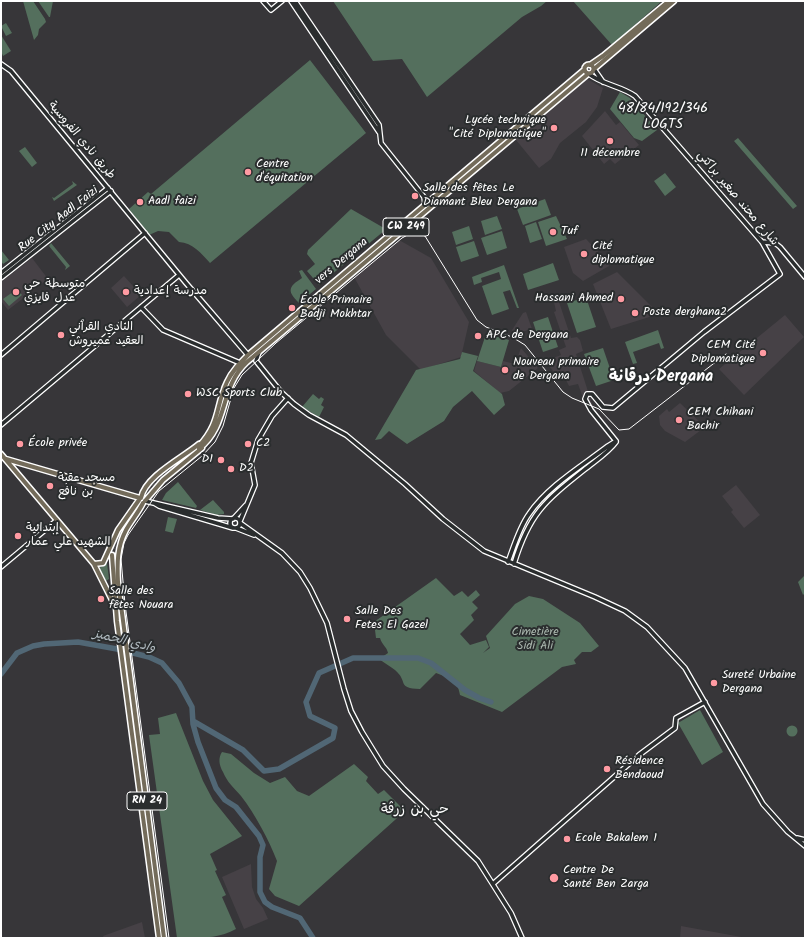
<!DOCTYPE html>
<meta charset="utf-8">
<style>
body{margin:0}
#map{position:relative;width:806px;height:939px;overflow:hidden;background:#373639;font-family:Kalam,sans-serif}
canvas{display:block}
.frame{position:absolute;inset:0;border:2px solid #fff;pointer-events:none}
</style>
<div id="map">
<canvas width="806" height="939"></canvas>
<div class="frame"></div>
</div>
<script>
const ctx = document.querySelector('canvas').getContext('2d');
ctx.lineJoin = 'round';
function fillPath(path, color) { ctx.fillStyle = color; ctx.fill(path, 'evenodd'); }
function strokePath(path, color, width, dash) { ctx.strokeStyle = color; ctx.lineWidth = width; ctx.lineCap = dash ? 'butt' : 'round'; ctx.setLineDash(dash || []); ctx.stroke(path); }
function drawText(font, color, halo, rows, align = 'center') {
  ctx.font = font + ' Kalam,"Playpen Sans Arabic",sans-serif'; ctx.lineWidth = 4; ctx.setLineDash([]); ctx.textBaseline = 'middle'; ctx.strokeStyle = halo; ctx.fillStyle = color; for (const [text, x, y, turn = 0] of rows) {
    ctx.save(); ctx.translate(x, y); ctx.rotate((+turn || 0) * Math.PI / 180); ctx.textAlign = isNaN(turn) ? turn : align; if (halo) ctx.strokeText(text, 0, 0); ctx.fillText(text, 0, 0); ctx.restore();
  }
}
const built = new Path2D(`
 M587,79l16,9 -6,19 -11,15 -26,21 -9,16 -12,9 -23,-28z
 M605,111l11,14 4,-3 19,23 -24,19 -5,-5 -6,5 -22,-28z
 M586,239l22,23 1,4 -26,15 -10,-8 -9,-26z
 M399,240l32,18 38,64 -8,35 -40,13 -35,-35 -32,-58z
 M32,258l16,21 -40,31 -7,-9v-19z
 M617,272l42,42 -48,15 -18,-45z
 M124,276l17,19 -14,12 -16,-19z
 M557,296l14,42 6,-1 3,3 3,11 -7,3 18,56 21,27 -3,3 -25,-31 -9,-25 -9,2 -4,-8 -8,-2 -12,-15 16,-6 -2,-5 7,-3 -12,-35 2,-1 -3,-13z
 M526,312l6,17 -18,5 -2,-4 11,-17z
 M785,315l19,22 -60,58 -25,-26z
 M521,348l17,20 -29,23 -9,2 -26,-22 3,-10 24,6 2,-6 12,3z
 M680,403l25,24 -20,15 -20,-11 -5,-6 -1,-9 8,-7 2,3z
 M736,485l24,30 -16,13 -13,-16 2,-2 -11,-14z
 M251,864l1,23 4,12 7,9 5,11 -24,10 -22,-52z
 M142,922l3,16h-41l-1,-2z
 M681,926l66,12h-67z`);
const green = new Path2D(`
 M23,1h10l12,18 1,3 -7,7 -1,6 -4,5z
 M38,1h15l-3,16h-1z
 M333,1h214l-6,5 -19,11 -95,80 -25,-38 -29,2z
 M573,1h89l-50,44z
 M6,23l6,10 -6,3 -5,-10z
 M1,35l10,16 -8,5 -2,-5z
 M310,60l56,73 -156,130c-9,-10 -17,-20 -31,-21l-10,-10 -11,-1 -9,4 -20,-26 19,-17 3,2z
 M620,92l10,6 27,32 -15,11 -8,-3 -24,-29z
 M738,138l59,68 -4,3 -59,-68z
 M25,147l12,16 -5,4 -13,-16z
 M665,173l11,14 -11,9 -11,-15z
 M72,181l5,4 -23,16 -2,-4 2,1 19,-14z
 M545,199l6,16 -28,10 -6,-16z
 M351,209l33,19v3l-65,54 -12,-14 8,-7 -8,-10 1,-4z
 M497,216l5,13 -17,6 -4,-14z
 M556,216l11,23 -21,7 -8,-24z
 M536,222l6,17 -12,4 -5,-17z
 M469,226l4,13 -17,6 -4,-13z
 M502,231l5,17 -20,7 -6,-17z
 M474,241l5,15 -18,6 -5,-15z
 M51,243l19,23 -5,4 1,-3 -17,-21z
 M1,250l8,10 -6,4 -2,-3z
 M553,263l6,17 -31,10 -5,-16z
 M504,265l15,43h-2l-7,-18 -7,2 6,17 -17,6 -10,-29 19,-7 -2,-7 -18,6 1,4 -8,3 -2,-8z
 M302,270l14,19 -17,14c-12,-12 -11,-16 3,-25l-3,-7z
 M17,289l5,6 -13,11 -6,-7z
 M586,297l10,30 -19,6 -10,-30z
 M548,317l10,30 -15,5 -10,-30z
 M658,330l6,18 -3,1 -2,-6 -26,9 4,11 -4,1 -8,-22z
 M486,334l23,6 -8,27 -24,-6z
 M603,348l11,32 -18,6 -12,-32z
 M462,352l16,4 -5,15 29,23 3,11 -11,10 -22,-24 -19,16 -9,14 -37,23 -18,-13 -8,8 -6,1 41,-70 44,-11z
 M313,394l6,5 2,-2 3,2 -3,6 3,2 -5,10 -17,-10z
 M178,482l19,24 -1,2 -34,-8 4,-7z
 M213,500l11,12v2l-7,1 -17,-5z
 M168,517l9,2 -4,14 -8,-2z
 M107,563l2,16 -3,2 -7,-13z
 M805,575v18l-2,2 -5,-13z
 M436,578l18,18 8,-5 6,6 8,-7 4,5 -8,7 6,6 -7,7 3,5 -14,14 10,11 16,-5 3,7 -6,6 7,-5 -4,-12 29,-32 14,-8 14,3 37,24 19,23 -8,6h-9l-8,8 2,4 -14,3 -60,45 -42,-17c-3,-17 -9,-16 -24,-22l-16,16c-24,-1 -11,-7 -25,-19 -5,-4 -11,-7 -16,-11l9,-6c-1,-6 -6,-8 -8,-15h-4l-2,-16z
 M700,710l23,42 -21,13 -24,-42z
 M176,713l27,68 10,19 29,36 -32,18 7,16 -2,1 11,24 -4,2 14,32c-18,10 -37,9 -59,9l-28,-203 11,-1 -2,-16z
 M786.5 731a5.5 5.5 0 1 1 11 0a5.5 5.5 0 1 1-11 0Z
 M222,752l9,2 23,19 16,10 15,-6 12,14 12,5 45,-32 14,13 -2,4 12,13 6,-4 21,21 -106,95 -24,-10 -6,-7 8,-28c-8,-21 -22,-47 -36,-65 -7,-8 -14,-14 -18,-24 -4,-7 -5,-14 -1,-20z`);
const river = new Path2D(`
 M1,674l16,-21 16,-7 11,-2 34,-2 39,7 32,8 13,6 17,20 13,24 1,17 5,18 18,46 9,12 11,7 23,29 4,9 -3,12v35l5,10 7,5 28,11 13,20
 M193,721l50,29 21,21 15,-2 54,-31 2,-10 -25,-12 -4,-14 13,-29 34,-15h65l13,5 34,27 14,8 12,4`);
const primaryTunnel = new Path2D(`
 M141,500l18,-22 36,-29
 M125,526l16,-22
 M112,555l3,-13 10,-18`);
const secondary = new Path2D(`
 M263,1l8,9 11,-9
 M291,1l88,131
 M295,1l84,124 2,18 43,54 1,7
 M1,64l10,7 175,212 62,72
 M594,69l9,13
 M589,74c14,11 32,12 46,22l127,146 18,32 -76,58 -91,76 -10,-1 -11,-13h-5l-2,5 6,11 25,31
 M762,242l13,1 5,4 25,30
 M1,273l107,-85
 M1,278l110,-87
 M141,307l22,23 77,33
 M259,352l-3,9 25,31 13,12 15,11 37,20 59,49 38,35 41,32 111,46 30,14 22,16 38,41 78,136 25,28 17,14
 M1,355l144,-122
 M1,425l178,-150
 M145,501l73,17 15,1
 M154,503l5,3 74,22
 M234,518l12,-13
 M230 523a5 5 0 1 1 10 0a5 5 0 1 1-10 0Z
 M240,521l15,-36 -4,-22 7,-23 14,-24 16,-18
 M240,523l42,30 18,19 10,16 17,35 17,66 7,22 11,21 21,34 21,23 74,72 33,52 11,25
 M236,528l18,7
 M508,562c6,-16 11,-34 21,-48 19,-28 53,-48 79,-68l8,-5
 M514,564c15,-50 31,-63 70,-94 11,-9 24,-17 32,-28
 M1,567l56,-47
 M797,838l8,2
 M494,883l145,-128 36,-27 1,-10 29,-16`);
const primary = new Path2D(`
 M584.5 69a4.5 4.5 0 1 1 9 0a4.5 4.5 0 1 1-9 0Z
 M590,65l13,-9 66,-55
 M594,69l80,-68
 M199,446c22,-24 16,-39 28,-64 5,-11 13,-19 21,-27l336,-285
 M199,449c31,-25 19,-60 48,-87l341,-288
 M1,454l93,110 20,40
 M6,459l134,39
 M141,498c4,-22 43,-41 58,-54
 M145,501l18,-21 39,-32
 M143,503c-5,10 -12,18 -17,27 -9,17 -9,33 -8,52l46,356
 M112,555l5,66 42,317
 M94,564l9,-1 15,-33 21,-30`);
const tram = new Path2D(`
 M169,938l-44,-334 -4,-45 3,-16 4,-8 31,-44 43,-35 13,-14 8,-16 11,-38 8,-13 34,-32 126,-105 11,-6 12,4 52,84 9,7 26,10 13,8 38,47 9,6 27,11 20,21 10,-1 97,-75`);
const markers = [
 [554,128,4,"#ff9aa2"],
 [610,141,4,"#ff9aa2"],
 [248,172,4,"#ff9aa2"],
 [415,196,4,"#ff9aa2"],
 [140,202,4,"#ff9aa2"],
 [553,232,4,"#ff9aa2"],
 [584,254,4,"#ff9aa2"],
 [16,292,4,"#ff9aa2"],
 [126,292,4,"#ff9aa2"],
 [621,299,4,"#ff9aa2"],
 [292,308,4,"#ff9aa2"],
 [635,313,4,"#ff9aa2"],
 [61,335,4,"#ff9aa2"],
 [478,336,4,"#ff9aa2"],
 [763,353,4,"#ff9aa2"],
 [505,370,4,"#ff9aa2"],
 [188,394,4,"#ff9aa2"],
 [679,420,4,"#ff9aa2"],
 [20,444,4,"#ff9aa2"],
 [248,444,4,"#ff9aa2"],
 [221,460,4,"#ff9aa2"],
 [231,469,4,"#ff9aa2"],
 [50,486,4,"#ff9aa2"],
 [18,536,4,"#ff9aa2"],
 [101,599,4,"#ff9aa2"],
 [347,619,4,"#ff9aa2"],
 [714,683,4,"#ff9aa2"],
 [607,769,4,"#ff9aa2"],
 [567,839,4,"#ff9aa2"],
 [554,878,5,"#ff9aa2"]
];
const shields = [
 [406,227,46],
 [147,801,40]
];
const shieldNames = [
 ["CW 249",406,227],
 ["RN 24",147,801]
];
const poiNames = [
 ["Lycée technique",546,121,"right"],
 ["\"Cité Diplomatique\"",546,135,"right"],
 ["11 décembre",610,154,"center"],
 ["Centre",256,165],
 ["d'équitation",256,179],
 ["Salle des fêtes Le",423,189],
 ["Diamant Bleu Dergana",423,203],
 ["Aadl faizi",148,202],
 ["Tuf",561,232],
 ["Cité",592,247],
 ["diplomatique",592,261],
 ["متوسطة حي",24,285],
 ["عدل فايزي",24,299],
 ["مدرسة إعدادية",134,292],
 ["Hassani Ahmed",613,299,"right"],
 ["École Primaire",300,301],
 ["Badji Mokhtar",300,315],
 ["Poste derghana2",643,313],
 ["النادي القرٱني",69,328],
 ["العقيد عميروش",69,342],
 ["APC de Dergana",486,336],
 ["CEM Cité",755,346,"right"],
 ["Diplomatique",755,360,"right"],
 ["Nouveau primaire",513,363],
 ["de Dergana",513,377],
 ["WSC Sports Club",196,394],
 ["CEM Chihani",687,413],
 ["Bachir",687,427],
 ["École privée",28,444],
 ["C2",256,444],
 ["D1",213,460,"right"],
 ["D2",239,469],
 ["مسجد عقبة",58,479],
 ["بن نافع",58,493],
 ["إبتدائية",26,529],
 ["الشهيد علي عمار",26,543],
 ["Salle des",109,592],
 ["fêtes Nouara",109,606],
 ["Salle Des",355,612],
 ["Fetes El Gazel",355,626],
 ["Sureté Urbaine",722,676],
 ["Dergana",722,690],
 ["Résidence",615,762],
 ["Bendaoud",615,776],
 ["Ecole Bakalem 1",575,839],
 ["Centre De",563,871],
 ["Santé Ben Zarga",563,885]
];
const streetNames = [
 ["طريق نادي الفروسية",81,141,50],
 ["شارع محند صغير براكتي",737,199,50],
 ["Rue City Aadl Faizi",59,220,-38],
 ["vers Dergana",342,262,-40]
];
const parkNames = [
 ["Cimetière",535,633],
 ["Sidi Ali",535,647]
];
const waterNames = [
 ["وادي الحميز",124,642,14]
];
const quarterNames = [
 ["48/84/192/346",663,110],
 ["LOGTS",663,126],
 ["حي بن زرڤة",415,811]
];
const districtNames = [
 ["درقانة Dergana",661,378]
];
fillPath(built, '#464146');
fillPath(green, '#546f5d');
strokePath(river, '#516775', 5.5);
strokePath(primaryTunnel, '#4b4a4d', 4, [4, 2]);
strokePath(secondary, '#fff', 6);
strokePath(primary, '#fff', 7);
strokePath(secondary, '#2a2d2e', 3.5);
strokePath(primary, '#736b5a', 4);
strokePath(tram, '#fff', 1);
for (const [x, y, r, color] of markers) { const dot = new Path2D(); dot.arc(x, y, r, 0, 2 * Math.PI); ctx.fillStyle = color; ctx.fill(dot); strokePath(dot, '#2a2d2e', 1.5); }
for (const [x, y, w] of shields) { const box = new Path2D(); box.roundRect(x - w / 2, y - 9, w, 18, 3); ctx.fillStyle = '#2a2d2e'; ctx.fill(box); strokePath(box, '#fff', 1); }
drawText('bold 11px', '#fff', null, shieldNames);
drawText('12px', '#fff', '#2a2d2e', poiNames, 'left');
drawText('12px', '#fff', '#2a2d2e', streetNames);
drawText('12px', '#aab7ae', '#2a2d2e', parkNames);
drawText('italic 13px', '#b1bbc1', '#2a2d2e', waterNames);
drawText('14px', '#fff', '#2a2d2e', quarterNames);
drawText('bold 16px', '#fff', '#2a2d2e', districtNames);
</script>
